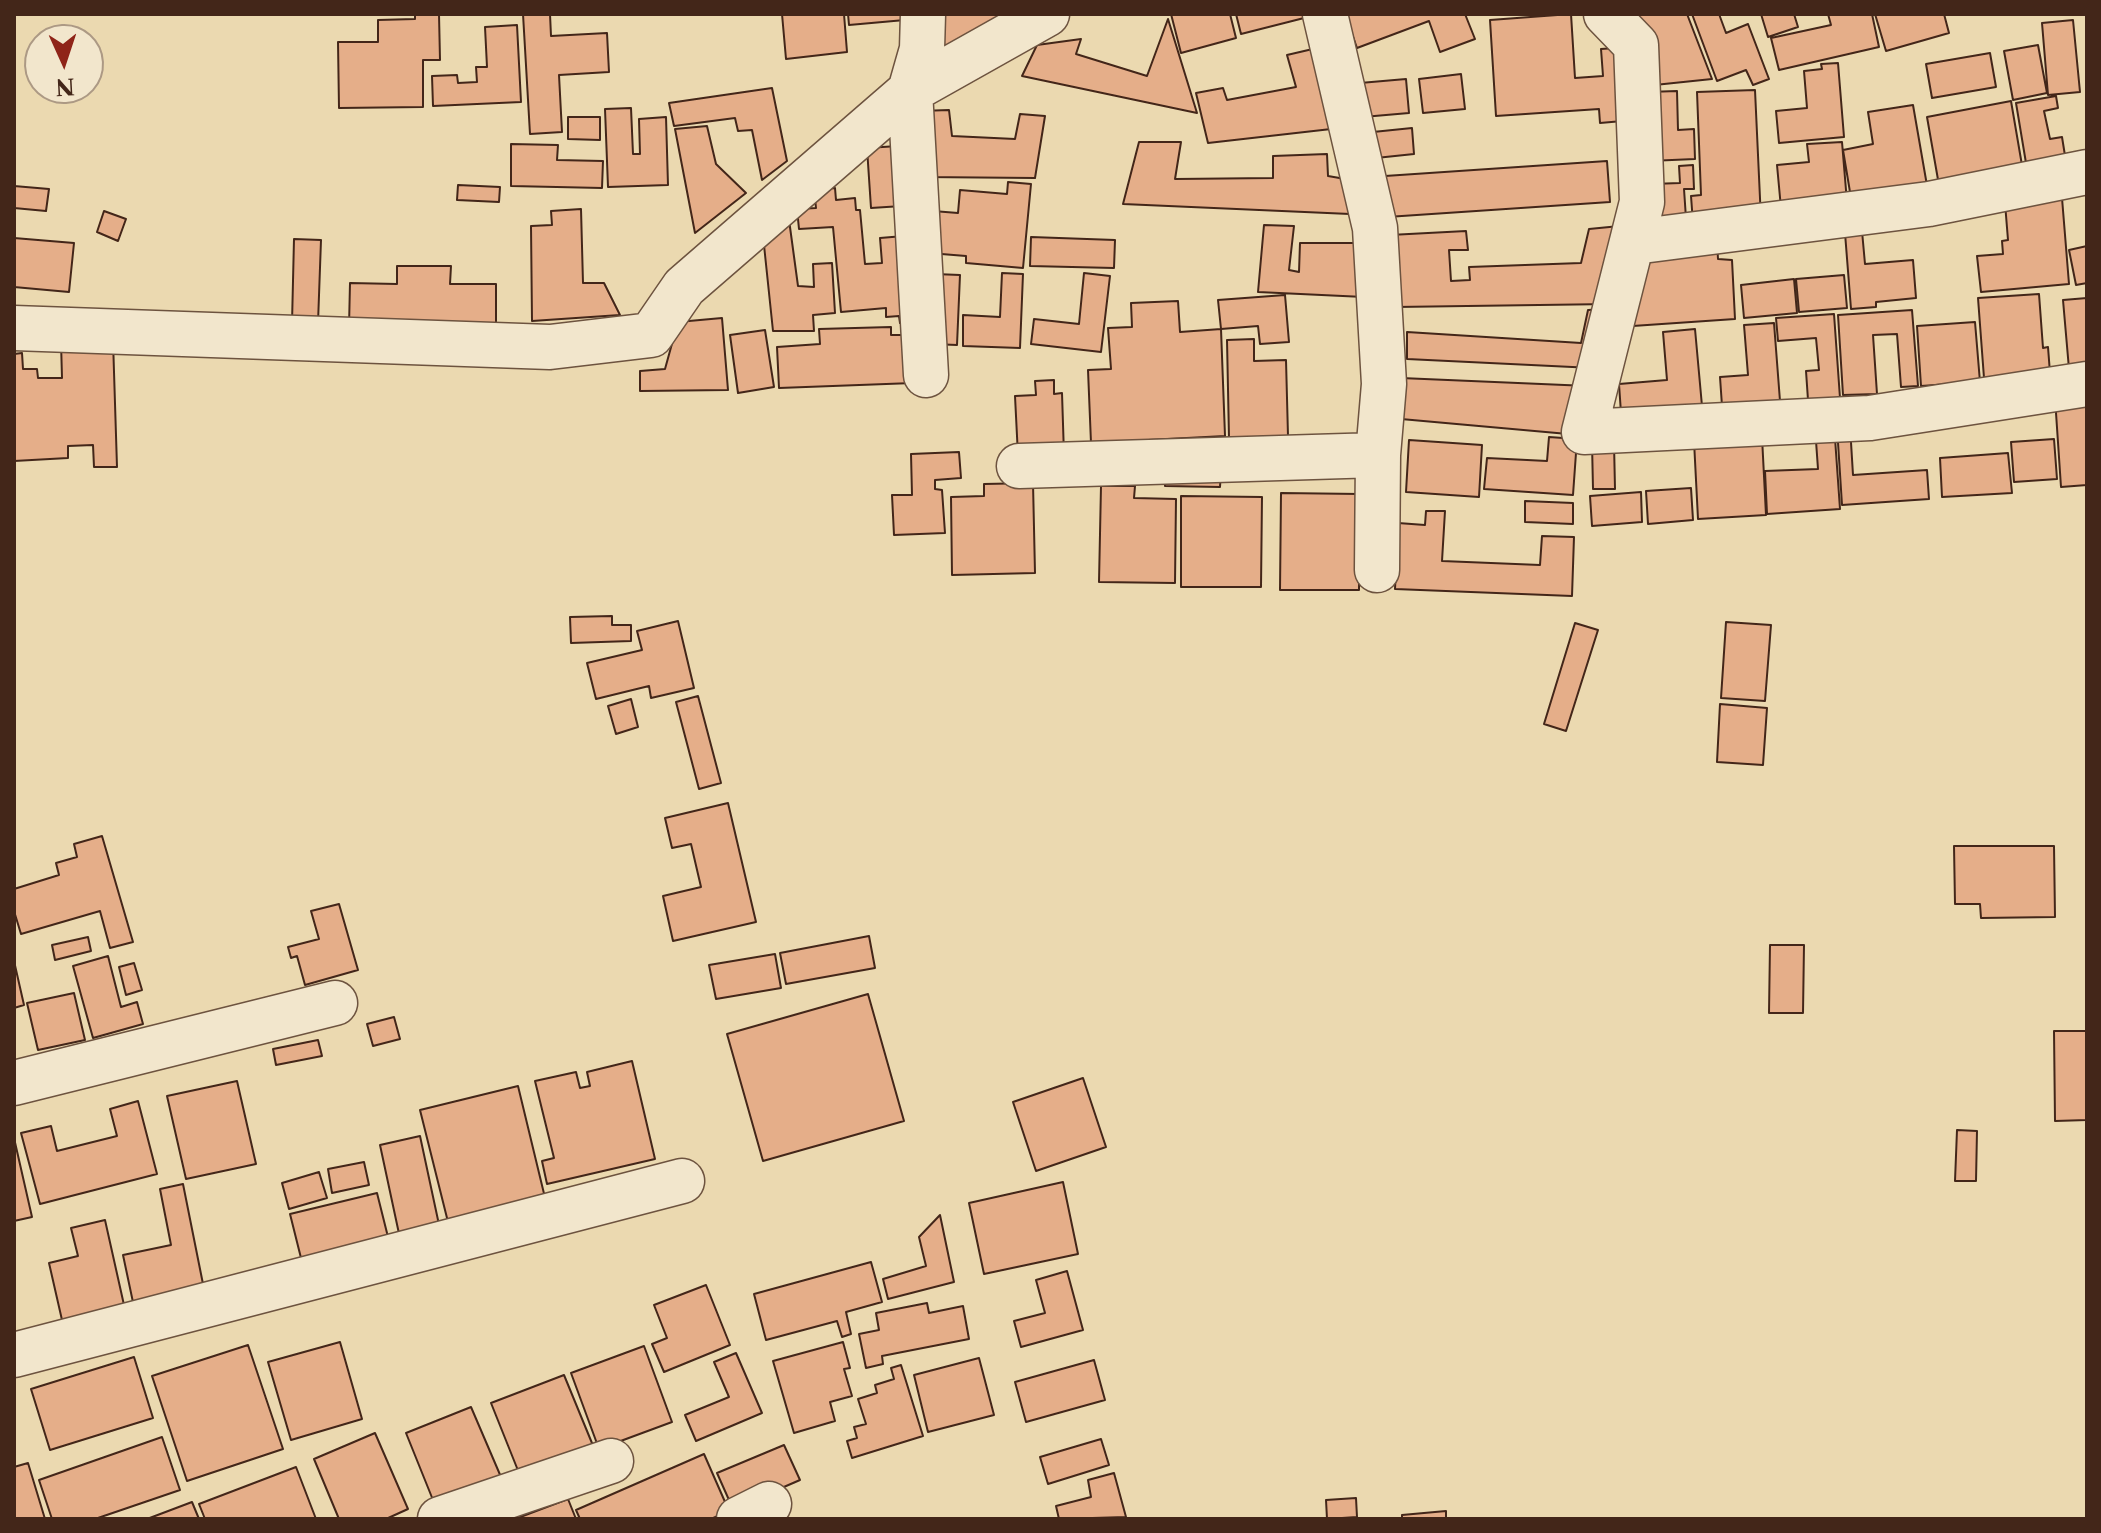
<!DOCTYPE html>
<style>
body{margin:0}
#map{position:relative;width:2101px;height:1533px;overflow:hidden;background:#ebd9b0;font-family:"Libre Caslon Text",serif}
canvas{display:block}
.frame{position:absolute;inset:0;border:16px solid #432619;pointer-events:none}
.north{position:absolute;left:24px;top:24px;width:80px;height:80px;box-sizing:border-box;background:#f2e6cc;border:2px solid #ac9984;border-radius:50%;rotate:177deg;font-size:22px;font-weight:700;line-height:32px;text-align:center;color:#432619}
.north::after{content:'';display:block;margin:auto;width:28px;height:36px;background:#8f2418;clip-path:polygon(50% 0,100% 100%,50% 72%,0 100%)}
</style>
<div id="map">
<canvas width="2101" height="1533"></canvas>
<div class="frame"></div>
<div class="north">N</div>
</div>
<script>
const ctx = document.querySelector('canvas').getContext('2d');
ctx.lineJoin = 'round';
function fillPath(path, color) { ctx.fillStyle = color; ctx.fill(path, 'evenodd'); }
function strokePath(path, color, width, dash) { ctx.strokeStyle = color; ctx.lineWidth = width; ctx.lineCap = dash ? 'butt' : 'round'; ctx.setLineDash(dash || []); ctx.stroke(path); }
const building = new Path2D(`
 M415,14h24l1,46h-17v47l-84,1 -1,-66h40v-22l37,-1z
 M523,14h27l1,22 56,-3 2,39 -50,3 3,57 -32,2z
 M782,14h62l3,38 -61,7z
 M848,14h68v5l-67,6z
 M936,14h83l-82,48z
 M1171,14h59l6,24 -55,15z
 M1236,14h71l1,3 -67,17z
 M1345,14h120l10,25 -35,13 -11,-31 -72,27z
 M1571,14l4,64 28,-2 -2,-27 28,-2 5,73 -34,3 -1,-14 -103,7 -6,-96z
 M1617,14h70l25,65 -67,7z
 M1692,14h27l7,19 22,-9 21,55 -16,6 -7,-15 -29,11z
 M1761,14h33l4,13 -30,10z
 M1828,14h44l7,33 -100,23 -8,-32 60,-13z
 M1875,14h69l5,19 -63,18z
 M1168,19l29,94 -175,-37 15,-31 44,-6 -5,15 71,22z
 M2073,20l7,72 -32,3 -6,-72z
 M517,25l4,77 -88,4 -1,-30 25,-1 1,8 19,-1 -1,-15h11l-2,-40z
 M2038,45l9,48 -34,7 -9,-49z
 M1317,48l23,80 -132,15 -12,-50 27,-5 4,12 69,-13 -9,-32z
 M1990,53l6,34 -64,11 -6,-34z
 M1838,63l6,74 -65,6 -3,-32 31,-3 -3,-37 18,-2 -1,-5z
 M1461,74l4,35 -42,4 -4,-34z
 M1406,79l3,34 -46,4 -3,-34z
 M772,88l15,73 -25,19 -10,-50 -14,1 -3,-13 -61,8 -5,-23z
 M1755,90l6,130 -68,3 -2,-27 10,-1 -4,-103z
 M1677,91l1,39 16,-1 1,30 -46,2 -1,-69z
 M2056,96l2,12 -14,3 6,28 12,-2 5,31 -39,7 -12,-72z
 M2011,101l13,76 -84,14 -13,-74z
 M1913,105l16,92 -76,13 -10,-60 30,-6 -5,-32z
 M631,108l2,46h7l-1,-35 27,-2 2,68 -60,2 -3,-78z
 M949,110l3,26 63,3 5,-25 25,2 -10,62 -113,-1 -2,-66z
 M568,117h32v23l-32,-1z
 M707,126l9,38 30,29 -51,40 -20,-104z
 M1412,128l2,26 -38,4 -3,-26z
 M1139,142h42l-6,37 98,-1v-22l54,-2 1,22 23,4 -1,34 -227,-10z
 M1842,142l6,72 -66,5 -5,-54 32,-3 -2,-18z
 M511,144l47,1 -1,15 46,1 -1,27 -91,-2z
 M898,146l4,60 -31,2 -4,-60z
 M1607,161l3,41 -223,15 -2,-41z
 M1693,165l1,24h-10l3,44 -33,2 -2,-51 28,-1 -1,-17z
 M1008,182l23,2 -8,84 -57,-5v-7l-37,-3 4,-42 25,2 2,-23 47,4z
 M458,185l42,2 -1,15 -42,-2z
 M14,186l35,3 -3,22 -32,-3z
 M835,188l1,12 19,-2 1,12h4l5,54 17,-1 -2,-25 24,-2 6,86 -10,1 -1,-7 -13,1v-9l-45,4 -8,-85 -34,2 -2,-20 19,-1 -2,-19z
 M2062,198l7,86 -88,8 -4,-36 26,-2 -1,-13 6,-1 -3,-37z
 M787,205l11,81 16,1 -1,-23 19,-1 3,50 -22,2 1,16h-41l-11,-105z
 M581,209l2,74h21l16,32 -88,6 -1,-95 21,-1 -1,-14z
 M104,211l22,8 -8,22 -21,-9z
 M1264,225l30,1 -5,44 10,2 1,-29h54l10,54 -106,-5z
 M1630,225l-19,79 -216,3 -5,-72 76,-4 2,19h-19l2,31 19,-1 -1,-13 112,-4 8,-34z
 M1862,231l3,33 48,-4 3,38 -40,4v5l-25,2 -6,-76z
 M1031,237l84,3 -1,28 -84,-2z
 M14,238l60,5 -5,49 -55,-5z
 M294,239l27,1 -3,83h-26z
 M1717,242l1,17 14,1 3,59 -117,8 18,-78z
 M2087,246v37l-11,2 -7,-35z
 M397,266h54l-1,18h46v45l-147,-2 1,-44 47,1z
 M1002,273l21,1 -3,74 -57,-2v-31l37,2z
 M1084,273l26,3 -9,76 -70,-8 3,-25 45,5z
 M935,274l25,1 -3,70 -25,-1z
 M1844,275l3,33 -48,4 -3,-33z
 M1794,279l3,34 -53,5 -3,-33z
 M2039,294l4,54 5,-1 2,26 -66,5 -6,-80z
 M1285,295l4,47 -29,2 -2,-18 -37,3 -3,-29z
 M2087,298v69l-18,2 -6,-69z
 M1178,301l2,31 41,-3 4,107 -134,7 -3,-73 23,-1 -3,-41 24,-1 -1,-24z
 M1609,309l-16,59 -186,-9v-27l174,11 7,-33z
 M1912,310l6,76 -17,1 -4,-53 -24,1 4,59 -34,1 -5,-80z
 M1834,314l6,84 -32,2 -2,-29 13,-1 -3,-32 -38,3 -2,-23z
 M722,318l6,72 -88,1v-20l25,-2 13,-47z
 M1975,322l5,60 -59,4 -4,-60z
 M1774,323l6,78 -58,5 -2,-29 28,-2 -4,-50z
 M891,327v8h20l2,48 -134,5 -2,-41 43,-3 -1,-15z
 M1695,329l7,77 -81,7 -2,-29 48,-4 -4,-48z
 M765,330l9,57 -36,6 -8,-58z
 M1254,339v22l32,-1 2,76 -59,2 -2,-98z
 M113,340l4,127h-23l-1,-22 -25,1v12l-54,3v-107l8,-1 1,16h14l1,9h24l-1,-36z
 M1401,378l187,8 -9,49 -178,-16z
 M1054,380v14l8,-1 2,62 -46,1 -3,-60 21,-1 -1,-14z
 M2087,395v90l-26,2 -6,-89z
 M1834,424l6,85 -73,5 -2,-43 53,-2 -2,-28z
 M1850,426l3,49 74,-5 2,29 -87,6 -5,-78z
 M1549,437l28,2 -4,56 -89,-6 3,-31 60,3z
 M1762,437l4,78 -68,4 -4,-78z
 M2054,439l3,40 -43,3 -3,-40z
 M1409,440l73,5 -3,52 -73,-5z
 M1592,443h22l1,46h-22z
 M959,452l2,26 -26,2v9l7,1 3,43 -51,2 -2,-40h20l-1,-41z
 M2008,453l4,40 -70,4 -2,-39z
 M1165,469l56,2 -1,16 -55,-1z
 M1033,483l2,90 -83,2 -1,-78 33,-1v-12z
 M1101,486h34l-1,12 42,1 -1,84 -76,-1z
 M1691,488l2,32 -45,4 -2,-33z
 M1641,492l1,30 -50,4 -2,-30z
 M1281,493l79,1 -1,96h-79z
 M1181,496l81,1 -1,90h-80z
 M1525,501l48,2v21l-48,-2z
 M1426,511h19l-3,50 98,4 2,-29 32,1 -2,59 -177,-7 3,-66 27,2z
 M612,616v9h19v16l-60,2 -1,-26z
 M678,621l16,67 -43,10 -2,-12 -53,13 -9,-36 55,-13 -5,-19z
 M1726,622l45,3 -6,76 -44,-3z
 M1575,623l23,7 -32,101 -22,-7z
 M698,696l23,87 -22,6 -23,-87z
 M631,699l7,28 -22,7 -8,-28z
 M1720,704l47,4 -4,57 -46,-3z
 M728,803l28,119 -83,19 -10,-45 38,-9 -10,-43 -19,4 -7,-30z
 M102,836l31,106 -23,6 -10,-37 -79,23 -7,-23v-22l45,-14 -3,-12 21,-6 -3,-13z
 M1954,846h100l1,71 -74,1 -1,-14h-25z
 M339,904l19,66 -53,15 -8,-29 -6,2 -3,-11 31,-8 -8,-28z
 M869,936l6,32 -89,16 -6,-31z
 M88,937l3,14 -36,9 -3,-15z
 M1770,945h34l-1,68h-34z
 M775,954l6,34 -65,11 -7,-34z
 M108,956l13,51 16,-5 6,22 -50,14 -20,-72z
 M14,961l10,44 -10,3z
 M134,963l8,27 -16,5 -7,-28z
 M74,993l11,47 -47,10 -11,-47z
 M868,994l36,127 -141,40 -36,-127z
 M394,1017l6,22 -27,7 -6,-22z
 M2054,1031h33v89l-32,1z
 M318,1040l4,16 -46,9 -3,-16z
 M632,1061l23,98 -108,25 -5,-23 12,-3 -19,-77 41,-9 4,16 10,-2 -3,-14z
 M1083,1078l23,69 -70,24 -23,-69z
 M237,1081l19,83 -70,15 -19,-83z
 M518,1086l29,120 -97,24 -30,-120z
 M138,1101l19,73 -117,30 -19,-71 30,-7 6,25 60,-15 -7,-27z
 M1957,1130l20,1 -1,50h-21z
 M420,1136l21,98 -40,9 -21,-98z
 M14,1138l18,79 -18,4z
 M364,1162l5,23 -37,8 -4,-24z
 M319,1172l8,26 -38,11 -7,-26z
 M1063,1182l15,72 -94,20 -15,-71z
 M183,1184l22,110 -71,13 -11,-52 48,-10 -11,-56z
 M377,1193l15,60 -87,21 -15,-60z
 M940,1215l14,67 -66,17 -5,-20 43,-13 -7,-29z
 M105,1220l19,85 -62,15 -13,-57 29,-7 -7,-28z
 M871,1262l11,40 -36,10 5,22 -9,3 -5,-16 -71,19 -12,-46z
 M1067,1271l16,59 -62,17 -7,-26 31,-8 -9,-33z
 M706,1285l24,60 -66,27 -12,-28 15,-6 -13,-33z
 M927,1303l2,10 34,-7 6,33 -87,17 1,8 -17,4 -7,-34 20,-4 -3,-17z
 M340,1342l22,77 -71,21 -23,-78z
 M843,1342l7,26 -6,1 8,27 -22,6 5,19 -41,12 -21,-72z
 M248,1345l35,104 -96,32 -35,-105z
 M644,1346l28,76 -73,27 -28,-76z
 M736,1353l26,60 -66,28 -11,-26 44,-18 -15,-35z
 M134,1357l19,61 -103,32 -19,-61z
 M979,1358l15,57 -66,17 -14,-57z
 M1094,1360l11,40 -79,22 -11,-40z
 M901,1365l22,71 -71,22 -5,-17 10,-3 -3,-11 12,-3 -8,-25 19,-6 -2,-8 19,-6 -3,-11z
 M564,1375l30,73 -73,30 -30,-75z
 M471,1407l30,70 -66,28 -29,-72z
 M375,1433l33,76 -22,10h-47l-25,-60z
 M162,1437l18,53 -85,29h-43l-13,-39z
 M1101,1439l8,26 -61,19 -8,-27z
 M784,1445l16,35 -67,29 -16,-36z
 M704,1454l25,57 -18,8h-131l-4,-9z
 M28,1463l17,56h-31v-52z
 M296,1467l20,52h-111l-6,-15z
 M1114,1473l12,44 -67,2 -3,-13 35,-9 -3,-17z
 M1356,1498l1,19 -30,2 -1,-19z
 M568,1499l8,20h-61z
 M192,1502l7,17h-52z
 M1446,1511v8h-44v-4z`);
const minor = new Path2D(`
 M923,14l-1,35 -12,42 16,284
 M1325,14l50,214 9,156 -6,71 -1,115
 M1606,14l30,31 6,157 -58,230 286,-14 217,-34
 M1634,242l295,-38 158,-32
 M14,328l536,19 101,-12 33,-48 226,-196 137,-77
 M1019,466l359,-11
 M14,1083l321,-80
 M14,1355l668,-174
 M440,1519l171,-58
 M739,1519l30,-15`);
fillPath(building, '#e5ae89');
strokePath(building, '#432619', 2);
strokePath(minor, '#6d533f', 47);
strokePath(minor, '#f2e6cc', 44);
</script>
